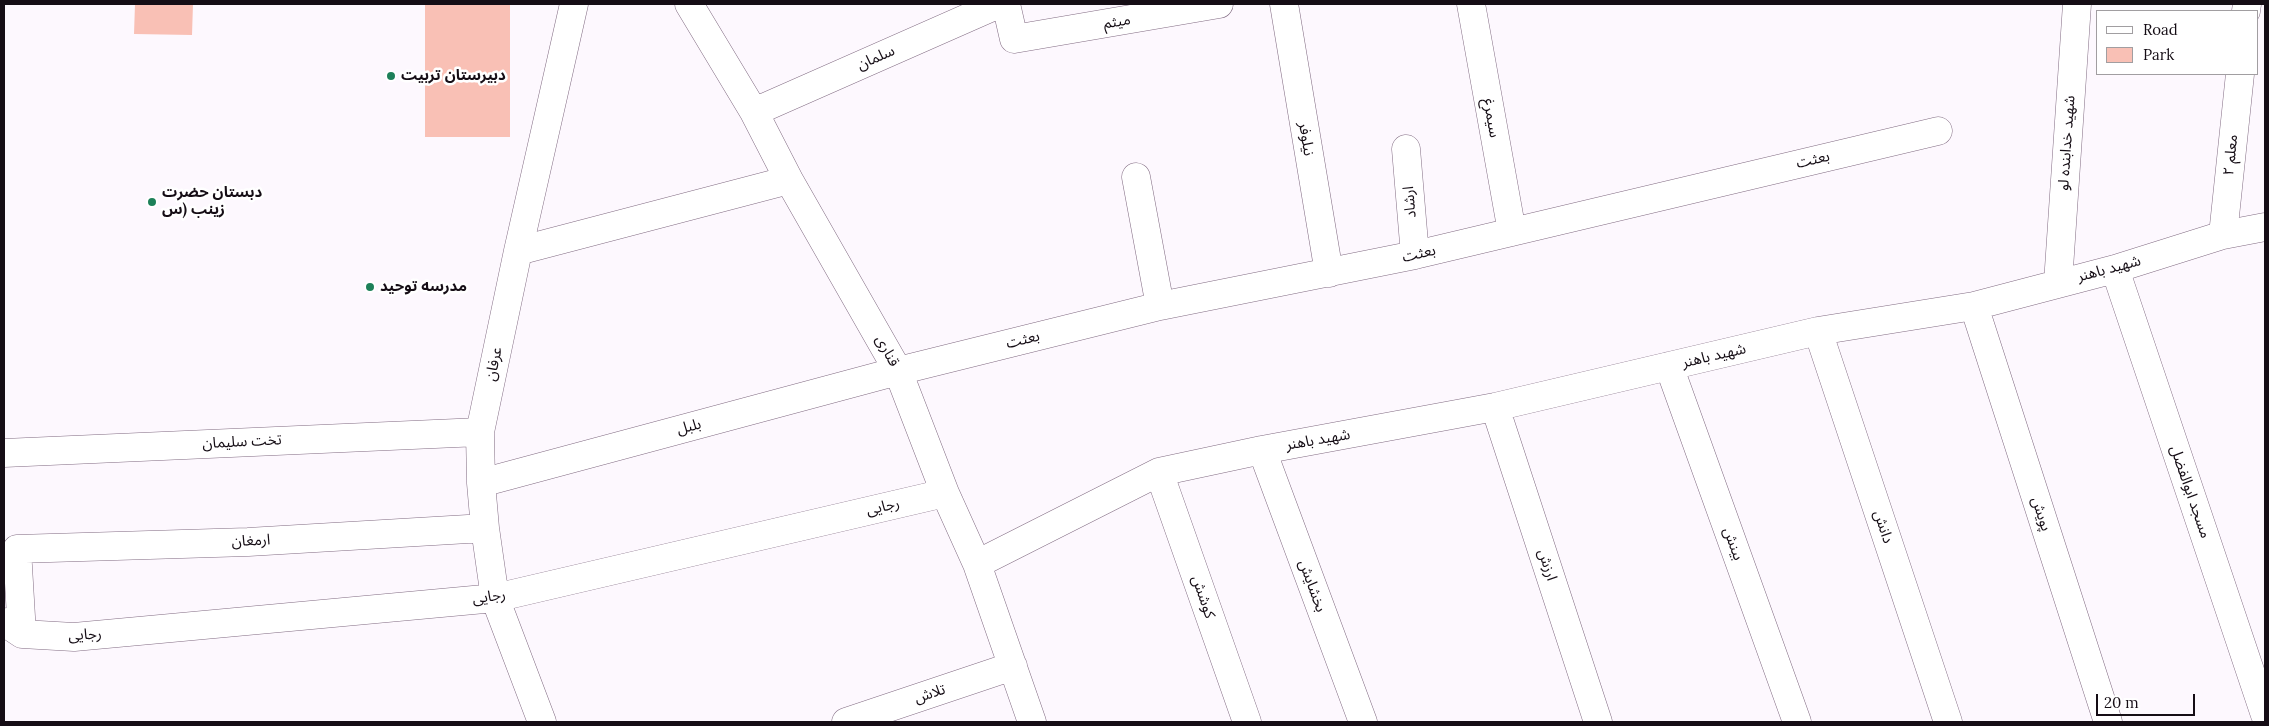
<!DOCTYPE html>
<meta charset="utf-8">
<style>
body{margin:0}
#map{position:relative;width:2269px;height:726px;overflow:hidden;background:#fdf8fe;font-family:Lora,serif}
canvas{display:block}
.frame{position:absolute;inset:0;border:5px solid #150d15;pointer-events:none}
.legend{position:absolute;left:2096px;top:10px;width:162px;height:65px;box-sizing:border-box;background:#fff;border:1px solid #a19ea1;margin:0;padding:6px 9px;list-style:none;font-size:15px;color:#150d15}
.legend li{display:flex;align-items:center;gap:10px;height:25px}
.legend b{width:25px;border:1px solid #a19ea1}
.scale{position:absolute;left:2096px;top:694px;width:99px;height:22px;box-sizing:border-box;border:2px solid #150d15;border-top:0;padding-left:6px;font-size:15px;line-height:18px;white-space:nowrap;color:#150d15;-webkit-text-stroke:4px #fff;paint-order:stroke}
</style>
<div id="map">
<canvas width="2269" height="726"></canvas>
<div class="frame"></div>
<ul class="legend">
<li><b style="height:6px;background:#fff"></b>Road</li>
<li><b style="height:14px;background:#f9c0b5"></b>Park</li>
</ul>
<div class="scale">20 m</div>
</div>
<script>
const ctx = document.querySelector('canvas').getContext('2d');
ctx.lineJoin = 'round';
function fillPath(path, color) { ctx.fillStyle = color; ctx.fill(path, 'evenodd'); }
function strokePath(path, color, width, dash) { ctx.strokeStyle = color; ctx.lineWidth = width; ctx.lineCap = dash ? 'butt' : 'round'; ctx.setLineDash(dash || []); ctx.stroke(path); }
function drawText(font, color, halo, rows, align = 'center') {
  ctx.font = font + ' Lora,"Noto Sans Arabic",serif'; ctx.lineWidth = 5; ctx.setLineDash([]); ctx.textBaseline = 'middle'; ctx.strokeStyle = halo; ctx.fillStyle = color; for (const [text, x, y, turn = 0] of rows) {
    ctx.save(); ctx.translate(x, y); ctx.rotate((+turn || 0) * Math.PI / 180); ctx.textAlign = isNaN(turn) ? turn : align; if (halo) ctx.strokeText(text, 0, 0); ctx.fillText(text, 0, 0); ctx.restore();
  }
}
const green = new Path2D(`
 M135,4h58l-1,31 -58,-1z
 M425,4h85v133h-85z`);
const minor = new Path2D(`
 M689,4l65,108 35,68 109,191 47,122 32,71 55,158
 M1006,4l8,35 205,-35
 M1284,4l45,269
 M1471,4l41,228
 M2246,11l1,-7
 M754,112l245,-108
 M1406,149l9,106
 M1136,177l24,129
 M2223,235l17,-161
 M518,251l271,-71
 M2115,269l150,446
 M2058,283l19,-279
 M1974,306l134,416
 M1818,331l130,391
 M1669,366l128,356
 M1495,407l103,315
 M1262,450l101,272
 M4,453l476,-21
 M1159,472l88,250
 M481,483l417,-112 262,-65 255,-51 523,-124
 M977,564l182,-92 103,-22 233,-43 323,-76 156,-25 141,-37 108,-34 42,-8
 M4,622l18,12 52,3 421,-39 450,-105
 M22,634l-5,-85 231,-7 237,-14
 M542,722l-47,-124 -10,-70 -4,-45 -1,-51 38,-181 56,-247
 M846,722l167,-56`);
const markers = [
 [391,76,5,"#1d8059"],
 [152,202,5,"#1d8059"],
 [370,287,5,"#1d8059"]
];
const streetNames = [
 ["میثم",1117,22,-10],
 ["سلمان",876,58,-24],
 ["سیمرغ",1491,118,80],
 ["نیلوفر",1306,139,81],
 ["شهید خدابنده لو",2067,143,-86],
 ["معلم ۲",2231,155,-84],
 ["بعثت",1813,160,-13],
 ["ارشاد",1410,202,-95],
 ["بعثت",1419,254,-13],
 ["شهید باهنر",2109,269,-15],
 ["بعثت",1023,340,-14],
 ["قناری",887,351,61],
 ["شهید باهنر",1714,356,-13],
 ["عرفان",494,364,-78],
 ["بلبل",689,427,-15],
 ["شهید باهنر",1318,440,-10],
 ["تخت سلیمان",242,442,-3],
 ["مسجد ابوالفضل",2190,492,71],
 ["رجایی",883,507,-13],
 ["پویش",2041,514,72],
 ["دانش",1883,527,72],
 ["ارمغان",251,541,-3],
 ["بینش",1733,544,70],
 ["ارزش",1547,565,72],
 ["بخشایش",1312,586,70],
 ["رجایی",489,597,-8],
 ["کوشش",1203,597,71],
 ["رجایی",85,635,-3],
 ["تلاش",930,694,-18]
];
const poiNames = [
 ["دبیرستان تربیت",401,76],
 ["دبستان حضرت",162,193],
 ["زینب (س",162,210],
 ["مدرسه توحید",380,287]
];
fillPath(green, '#f9c0b5');
strokePath(minor, '#826c83', 29);
strokePath(minor, '#fff', 28);
for (const [x, y, r, color] of markers) { const dot = new Path2D(); dot.arc(x, y, r, 0, 2 * Math.PI); ctx.fillStyle = color; ctx.fill(dot); strokePath(dot, '#fff', 2); }
drawText('15px', '#150d15', '#fff', streetNames);
drawText('bold 15px', '#150d15', '#fff', poiNames, 'left');
</script>
